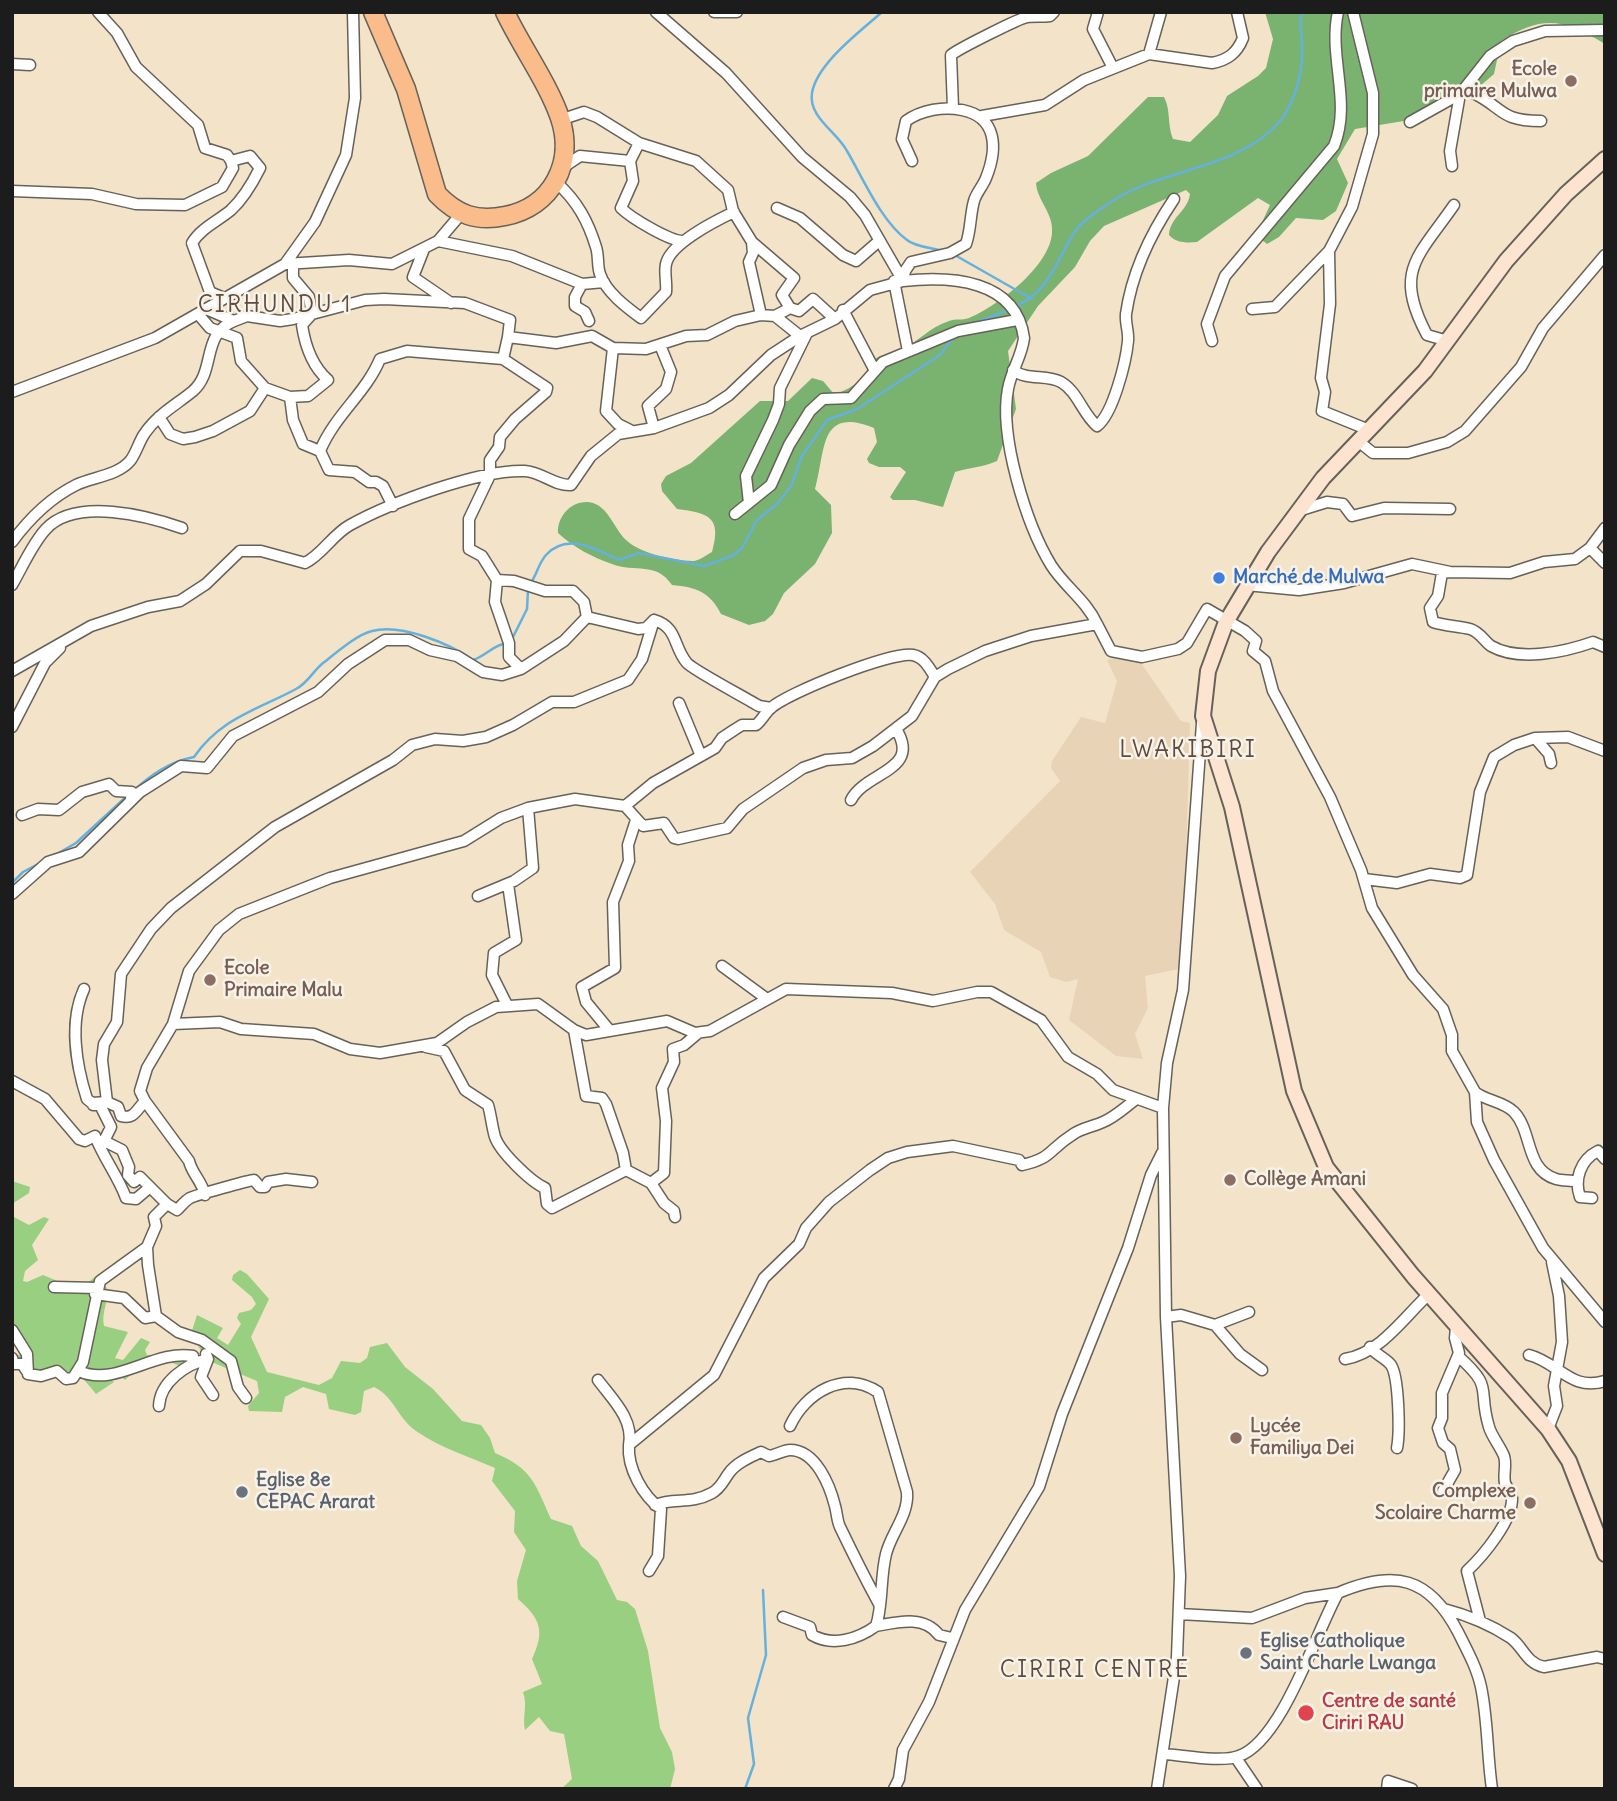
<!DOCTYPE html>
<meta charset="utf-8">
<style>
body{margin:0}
#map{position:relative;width:1617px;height:1801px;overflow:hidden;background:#f3e3c9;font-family:Delius,sans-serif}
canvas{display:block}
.frame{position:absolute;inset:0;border:14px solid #1c1c1c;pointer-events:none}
</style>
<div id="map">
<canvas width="1617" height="1801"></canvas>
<div class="frame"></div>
</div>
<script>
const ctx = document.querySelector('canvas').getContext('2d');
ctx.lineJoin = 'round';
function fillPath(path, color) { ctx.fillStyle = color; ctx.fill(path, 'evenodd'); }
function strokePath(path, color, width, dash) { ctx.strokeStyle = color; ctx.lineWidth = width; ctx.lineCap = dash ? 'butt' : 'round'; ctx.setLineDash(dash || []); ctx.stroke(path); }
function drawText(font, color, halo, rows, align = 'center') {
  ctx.font = font + ' Delius,sans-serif'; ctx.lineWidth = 5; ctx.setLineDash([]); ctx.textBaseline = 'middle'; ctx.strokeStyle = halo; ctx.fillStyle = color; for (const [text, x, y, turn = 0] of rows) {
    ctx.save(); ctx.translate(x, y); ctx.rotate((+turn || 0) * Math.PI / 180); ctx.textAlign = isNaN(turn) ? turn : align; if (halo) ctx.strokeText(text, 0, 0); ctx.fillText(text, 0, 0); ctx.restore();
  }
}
const built = new Path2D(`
 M1118,657l23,6 40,58 9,2 -6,204 -5,42 -34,7 3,32 -13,26 8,25 -27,-3 -47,-36 9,-41 -12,3 -16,-5 -9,-25 -37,-22 -9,-26 -25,-32 90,-91 -9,-13 1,-7 29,-44 24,6 12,-42 -10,-21z`);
const green = new Path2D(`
 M12,1181l18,6 -1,6 -17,11z
 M12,1216l17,9 15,-8 5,2 -17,26 6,15 -13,11 -2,10 4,1 16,-7 19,8 24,1 9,-7 12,11c2,14 -6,24 -3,38l24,6 -13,26 8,2 18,-22 9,4 -5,8 2,5 38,3 15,5 4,-7 -7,-12 -8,-4 8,-25 26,13 -6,10 11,7 13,-21 -4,-6 2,-5 12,-3 5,-6 -4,-7 -20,-17 1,-5 7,-5 7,4 22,25 -18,38 16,35 52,13 13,-7 9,-17 19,2 7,-5 3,-11 17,-4 18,24 28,22 29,32 19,4 9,13 5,15c38,16 40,31 56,66l21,7 9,20 17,15 19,39 10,2 8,7 13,42 12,77 12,24 3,17 -5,20h-109l11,-10 -8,-45 -14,-3 -11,-14 -14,13c-3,-14 3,-24 -2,-38l19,-8 -10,-25c13,-28 9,-40 -14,-60l-1,-18 9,-31 -12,-18 1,-21 -23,-30 3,-13c-25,-11 -54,-20 -76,-35 -22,-14 -24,-36 -45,-46l-10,4 -3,21 -6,3 -26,-6 -3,-15 -23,-7 -18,10 -3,15 -33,-1 -1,-5 11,-13 -2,-12 -43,-18 -23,8 -25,-11 -29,8 -12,12 -14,-13 -7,6 10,9 -18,12c-30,-39 -27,-13 -59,-22 -8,-3 -17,-11 -25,-15l9,-3 -9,-14z`);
const forest = new Path2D(`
 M1265,12h340v32c-40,-25 -63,-30 -104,-3l-7,33 -30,26 -36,17 -73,12 -18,30 11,24 -12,28 -13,9 -27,-2 -17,19 -12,7 -6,-5 -3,-8 12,-26 -12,-7 -61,44c-10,1 -21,1 -28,-7 1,-18 19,-24 21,-41l-4,-4 -82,36 -14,15 -15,26 -37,39 -30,45 8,58 -19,52c-16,7 -27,6 -42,11l-12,35 -28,-7h-22l-3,-3 16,-25 -6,-5h-21l-10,-4 -2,-4 10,-17 -3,-14c-55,-22 -48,21 -59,61l16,16 1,28 -17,31 -31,29 -11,21 -8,7 -16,4 -28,-11c-11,-22 -25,-27 -49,-29 -16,-24 -37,-12 -60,-21 -20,-7 -39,-17 -54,-31 -1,-18 16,-35 35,-30 16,5 22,27 33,37 15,14 46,20 67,21 6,0 13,-6 19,-9 10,-35 -3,-39 -35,-43l-15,-18 -1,-7 5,-8 25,-13 69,-62h28l24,-23 11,3 11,13c9,-2 22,-9 28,-16 6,-7 7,-16 16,-21 6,-3 14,-2 21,-5 17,-9 31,-25 50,-31 7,-3 13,0 20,-3 29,-12 81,-52 83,-85 2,-20 -15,-32 -16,-50l15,-10 37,-17 60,-59h16c7,13 3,28 9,42l17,3 28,-27 9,-19 31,-20 8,-8 7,-29z`);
const stream = new Path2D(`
 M882,12c-21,19 -65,51 -70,81 -4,24 25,39 35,58 16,27 34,70 60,89 8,7 26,8 36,11
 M953,254l79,45
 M1014,307c38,-17 41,-46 62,-77 8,-11 26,-22 38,-30 52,-33 125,-30 167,-80 15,-20 23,-52 21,-77 0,-12 -4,-18 0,-31
 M975,323l33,-13
 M530,584c7,-9 8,-20 16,-29 21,-23 50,-6 73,5l20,-7 65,13 30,-11 8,-7 15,-28 20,-16 14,-18 11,-30 25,-36 30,-11 83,-54 13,-17
 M512,639l15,-30 1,-19
 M133,791c19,-17 36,-29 61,-34 27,-39 63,-47 102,-68 12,-6 17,-18 27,-26 13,-10 33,-28 49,-32 29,-8 78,13 101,29 14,-5 20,-15 34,-17
 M55,855l21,-12 52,-48
 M12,883l11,-11 17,-9
 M745,1789l9,-25 -6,-46 18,-63 -3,-65`);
const street = new Path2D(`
 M98,12l19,21 19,34 62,58 7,23 22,7 4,6
 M656,12l70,61 76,84 48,40 15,18 38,66c47,-5 113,-2 121,57 -2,18 -13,33 -16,51 -9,47 18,135 43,176 13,21 35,35 46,59
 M714,12h23
 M1098,12l-5,17 20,39
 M1353,12l20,81v41l-21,73 -23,44 1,53 -9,74 4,14 -3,19 47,19
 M1149,54l12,-42
 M12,64l18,1
 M1471,92c33,15 27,29 70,29
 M953,108l-2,-53c7,-6 69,-37 76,-38 8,-1 15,0 23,-1l4,-4
 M982,116l63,-11 39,-25 65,-26 63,9c16,-3 25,-10 31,-25l-6,-26
 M560,120l24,-8 13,5 42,26
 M1410,122l50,-28 30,-38 23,-15 32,-10 60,-1
 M630,161l9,-18 57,18 32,29 5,21 19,31 1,11 -4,9 12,53
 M1452,166l-2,-15 10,-57
 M562,168l18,-12 50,5 3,20 -12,27c10,10 50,34 63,33
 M557,183c20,18 31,38 39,64 3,9 1,19 4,27 6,18 26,33 41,44l25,-26c1,-10 -2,-19 0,-28 4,-20 49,-43 68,-52
 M12,191l80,3 44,10 49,1 37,-18 11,-19 -2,-7 19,-5 10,12c-8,16 -16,30 -29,42 -13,11 -30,18 -39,33l18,49 14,6
 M777,208l23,10 43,37 13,6 23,-20
 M438,241l74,15 70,28 22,-2
 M752,242l42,36 -12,17 8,13 -15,8
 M424,249l-11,28 38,26
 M285,264l64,-4 43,4 46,-23 23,-27
 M894,281l14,70
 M582,284l-7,13v9l10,6 4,9
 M790,308l9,3 14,-12 22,20
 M206,309l28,12 13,-5 33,5 13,-2 72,-19 19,-1 81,4 45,17 -2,17 48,6 36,-7 21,12 33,1 40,-13 21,-1 28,-14 26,-6 14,1 25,20
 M1252,309l23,-2 53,-55
 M843,310l31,59
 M198,314l12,14 27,10 4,23 24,27
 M508,337l-5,22 44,29 -1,4 -31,27 -15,18 -1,10 -9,13v15l-21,44v30l13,7 15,24 -2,22 14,41v14l12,12
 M1212,341l-5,-17 18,-48 109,-130c18,-44 -6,-89 4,-134
 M1448,341l-21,-6c-34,-64 -9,-78 27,-130
 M613,348l-7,63 12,13 12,6
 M1013,370c14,11 33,4 48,12 17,10 21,31 36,44 16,-12 29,-64 31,-85 1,-9 -3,-18 -2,-27 6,-42 25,-81 48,-115
 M12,392l143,-54 130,-74 30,-42 31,-67 9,-57 -2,-86
 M290,397l18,-1 20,-16c-15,-13 -23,-35 -26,-55l10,-11 -3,-17 -16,-19v-13
 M159,417l11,17 13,5 12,-2 18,-6 37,-20 15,-23 25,9 3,23 10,24 17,7 9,19 26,2 14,10h7l7,4 10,20
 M654,428l-6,-22 18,-17 5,-17 -11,-27
 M1358,441l15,12h35l39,-11 18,-11 56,-64 22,-39 62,-73
 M320,451c14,-35 46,-58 60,-92l27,-8 96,8
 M749,503l-3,-27 27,-56 6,-16 1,-16 27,-55
 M1298,511l29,-9 16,2 9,12 32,-8 66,1
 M735,514l36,-29 18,-40 21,-34 13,-12 28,-1 32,-36 75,-31 59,-11
 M12,542c17,-23 38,-44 64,-57 16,-8 41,-9 54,-24 6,-7 9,-20 15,-28 12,-18 31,-28 48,-42 23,-20 8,-57 41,-70
 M1590,548l15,15
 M1450,572l-8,1 -4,23 -8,12 3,14c12,4 25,4 37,7 10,3 14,12 21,17 28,16 74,6 102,-4l12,5
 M497,580l17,1 31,10h28l11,11 3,15
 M12,585c11,-19 20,-41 34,-56 30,-32 102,-13 136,-1
 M1246,585l53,5 45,-7 68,-19 38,8 60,1 34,-11 31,-3 15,-11 15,-20
 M587,617l51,12 8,-1 8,-8c24,7 19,27 33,43 6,7 59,35 72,43l12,2
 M12,671l79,-45 57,-19 32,-6 26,-17 34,-33h21l44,12c18,-9 27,-28 45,-38 40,-22 130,-56 175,-54 17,1 29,15 46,14l20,-29 27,-22 36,-6 55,-20 20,-13 42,-40 29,-19 35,-17 35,-29 33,-9 2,-10 6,-9 39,-9 16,-9c5,-14 4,-29 8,-43 2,-8 9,-15 12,-23 12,-30 11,-61 -24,-68 -18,-4 -41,0 -56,11l-4,18 10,22
 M679,703l22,53
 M12,727l33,-64 15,-15
 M1535,738l14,16 2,9
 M851,800c15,-29 71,-29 45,-71
 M625,806l28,-23 62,-35 7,-10 12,-8 8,-5h14c6,-5 9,-12 15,-17 16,-15 121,-57 142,-53 11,2 17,14 22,22
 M22,815l16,-6 21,1 23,-18 27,-8 7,7 16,1 -1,7
 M1364,879l33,4 33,-9 30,4 7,-3 13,-83 14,-35 20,-12 21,-7 33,-1 37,14
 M12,894l36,-32 31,-10 61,-60 41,-26 26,2 26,-32 85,-44 30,-28 37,-24h24l21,10 27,6 26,16 19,3 19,-6 43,-28 23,-24
 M478,896l36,-15 19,-13 -5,-60
 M722,966l45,33
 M84,989c-15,33 -8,76 3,110l5,4 15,-1 11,5 3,9c13,4 16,-7 24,-15l-5,-10 7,-23 26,-44 16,-53 30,-41 20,-16 91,-36 134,-37 37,-23 27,-10 47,-9 50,7 18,20 21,-3 10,15 4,1 49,-11 16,-19 60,-41 23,-8 26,-2 21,-12 39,-30 23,-39 13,-8 37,-18 46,-15 66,-12 14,27 31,6 36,-8 9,-6 20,-34 38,22 11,10 -3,10 12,10 8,30 57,106 31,73 11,38 41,67 30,34 9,26v16l23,41 2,30 17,38 49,88 62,74
 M507,1005l-15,-30 2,-22 22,-13 -8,-56
 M173,1024l47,-2 21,7 73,5 36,15 30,4 57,-10 30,-21 29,-15 42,-3 36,26 12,5 81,-14 28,12 15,-2 76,-42 106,4 41,8 44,-9h14l50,28 27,37 29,17 16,16 50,18
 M574,1030l12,66 16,2 4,6 17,49 3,17 25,13 13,-10 2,-52 -4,-33 12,-26 -1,-13 11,-4 13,-11
 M610,1031l-24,-29 -4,-15 33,-19 -2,-66 16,-41 -1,-16 8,-25
 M426,1047l18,4 21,39 23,15c3,10 4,22 7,32 5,15 36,45 50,51l2,16 5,4 74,-38
 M12,1081l33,18 34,40 6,2 10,-5c9,23 23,40 31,62l10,1 13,-11
 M1475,1092c11,9 28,9 39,20 19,20 11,58 42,67 7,2 15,1 22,3
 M145,1101l44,60c3,13 13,20 16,34
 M107,1102l-5,-42 2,-16 13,-22 4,-48 30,-45 20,-21 104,-81 118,-67 19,-15 23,-6 28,2 23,-4 27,-12 39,-23h22l54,-22 14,-21 12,-39
 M93,1105h7l11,22 -7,14 18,9 7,17 -1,8 6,7 6,-5 27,27 10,6c4,-4 9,-10 13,-12 3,-2 60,-18 64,-18l6,7h5l3,-5 18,-3 26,3
 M651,1183l13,20 10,8 1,6
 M1592,1198l-12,-1c-6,-17 0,-37 18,-46l7,8
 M167,1204l-13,13 2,9 -9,21 1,18 8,51 22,16 24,8 29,21 7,26 8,11
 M54,1287l44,1
 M95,1294l29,4 21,20 11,-2
 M1166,1317l15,-2 34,10 34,-13
 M1215,1325l25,29 22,16
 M12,1330l15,24 1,20 13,2 16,-5 9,8 7,-1 10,-16 17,-81 47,-34
 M1370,1347c6,8 16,11 21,18 8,12 9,68 6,83
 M206,1354l2,5 -7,18 12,18
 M1529,1355c29,7 42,37 76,26
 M1458,1356c37,33 19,31 31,71 3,10 11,19 15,29 3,9 -1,18 1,27 2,5 6,9 7,15 1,22 -29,58 -45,73l13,50
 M12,1358l2,6h8l6,9
 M1345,1359c36,-6 59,-42 84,-65
 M79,1371c37,17 75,-22 114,-15l-1,7
 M598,1380c14,19 36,39 31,65
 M159,1406c1,-24 27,-42 49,-47
 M1548,1429l9,-23 -3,-20 8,-44 -3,-46 -7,-34
 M1443,1491l12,-21 -5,-21 -7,-6 -5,-15 4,-10v-25l17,-40 -4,-15 1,-11
 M655,1505c20,-8 35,0 57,-12 9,-5 11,-12 17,-20 7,-10 21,-16 32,-21l8,4c7,-1 15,-6 21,-6 26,0 40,36 45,56 2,7 2,15 5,21 12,25 25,51 39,77
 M649,1571l9,-15 3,-47c-18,-13 -34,-41 -32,-64l85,-70 50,-97 35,-34 7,-16 23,-26 41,-32 18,-12 19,-6 46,-6 66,14 3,5c31,-7 26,-15 50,-30 9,-7 20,-8 31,-13 12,-5 21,-14 32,-22
 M1444,1609c23,6 47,16 67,29 13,10 15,25 33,29l53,-10 8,2
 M1179,1614l73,4 53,-20 33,-5
 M783,1617l27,10 2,8c21,12 46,4 64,-9 7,-21 4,-48 10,-72 5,-21 23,-39 21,-62l-29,-100c-34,-23 -73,1 -88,34
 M876,1626c22,-4 48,-11 63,9l13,3
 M1164,1754c19,1 57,9 75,2 43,-15 77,-124 99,-163 57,-24 91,-16 120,39 9,18 19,36 23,55 7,33 6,68 11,102
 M1236,1758l21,31
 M894,1789l5,-10 4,-29 26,-48 36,-92 74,-123 23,-73 66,-166 23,-73 11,-22
 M1157,1789l20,-132 3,-81 -14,-259 -3,-209 4,-45 16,-73 19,-267
 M1387,1789l1,-8 24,8`);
const secondary = new Path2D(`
 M1605,159l-39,35 -60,67 -81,110 -102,107 -55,74 -42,70 -18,49 -5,45 29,91 62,284 32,76 87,109 135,153 21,32 36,93`);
const highway = new Path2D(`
 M373,12l33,77 31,105c20,21 40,28 68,22 47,-9 70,-53 55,-98 -12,-35 -39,-72 -55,-106`);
const markers = [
 [1571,81,7,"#8d6e63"],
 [1219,578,7,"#3f7fe0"],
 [210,980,7,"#8d6e63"],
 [1230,1180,7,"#8d6e63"],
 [1236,1438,7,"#8d6e63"],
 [242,1492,7,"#6b7280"],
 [1530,1503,7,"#8d6e63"],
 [1246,1653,7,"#6b7280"],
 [1306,1713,9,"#e0444e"]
];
const educationNames = [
 ["Ecole",1557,70,"right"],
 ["primaire Mulwa",1557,92,"right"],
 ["Ecole",224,969],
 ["Primaire Malu",224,991],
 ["Collège Amani",1244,1180],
 ["Lycée",1250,1427],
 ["Familiya Dei",1250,1449],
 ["Complexe",1516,1492,"right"],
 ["Scolaire Charme",1516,1514,"right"]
];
const shopNames = [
 ["Marché de Mulwa",1233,578]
];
const worshipNames = [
 ["Eglise 8e",256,1481],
 ["CEPAC Ararat",256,1503],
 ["Eglise Catholique",1260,1642],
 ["Saint Charle Lwanga",1260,1664]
];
const healthNames = [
 ["Centre de santé",1322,1702],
 ["Ciriri RAU",1322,1724]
];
const quarterNames = [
 ["CIRHUNDU 1",275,305],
 ["LWAKIBIRI",1188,750],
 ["CIRIRI CENTRE",1095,1670]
];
fillPath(built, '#e9d3b7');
fillPath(green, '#99cf81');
fillPath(forest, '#7ab26f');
strokePath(stream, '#65b1de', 2.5);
strokePath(street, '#676259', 13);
strokePath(secondary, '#676259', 18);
strokePath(highway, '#676259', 21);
strokePath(street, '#fff', 10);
strokePath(secondary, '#fde4d1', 14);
strokePath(highway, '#fabc8b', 18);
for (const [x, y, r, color] of markers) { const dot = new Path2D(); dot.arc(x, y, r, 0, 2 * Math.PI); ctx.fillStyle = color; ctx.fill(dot); strokePath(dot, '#f7f3e8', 2.5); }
drawText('bold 19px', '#785e54', '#f7f3e8', educationNames, 'left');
drawText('bold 19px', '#366cbe', '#f7f3e8', shopNames, 'left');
drawText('bold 19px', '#5b616d', '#f7f3e8', worshipNames, 'left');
drawText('bold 19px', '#be3a42', '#f7f3e8', healthNames, 'left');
ctx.letterSpacing = '2px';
drawText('23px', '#614a3f', '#f7f3e8', quarterNames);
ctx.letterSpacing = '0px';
</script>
